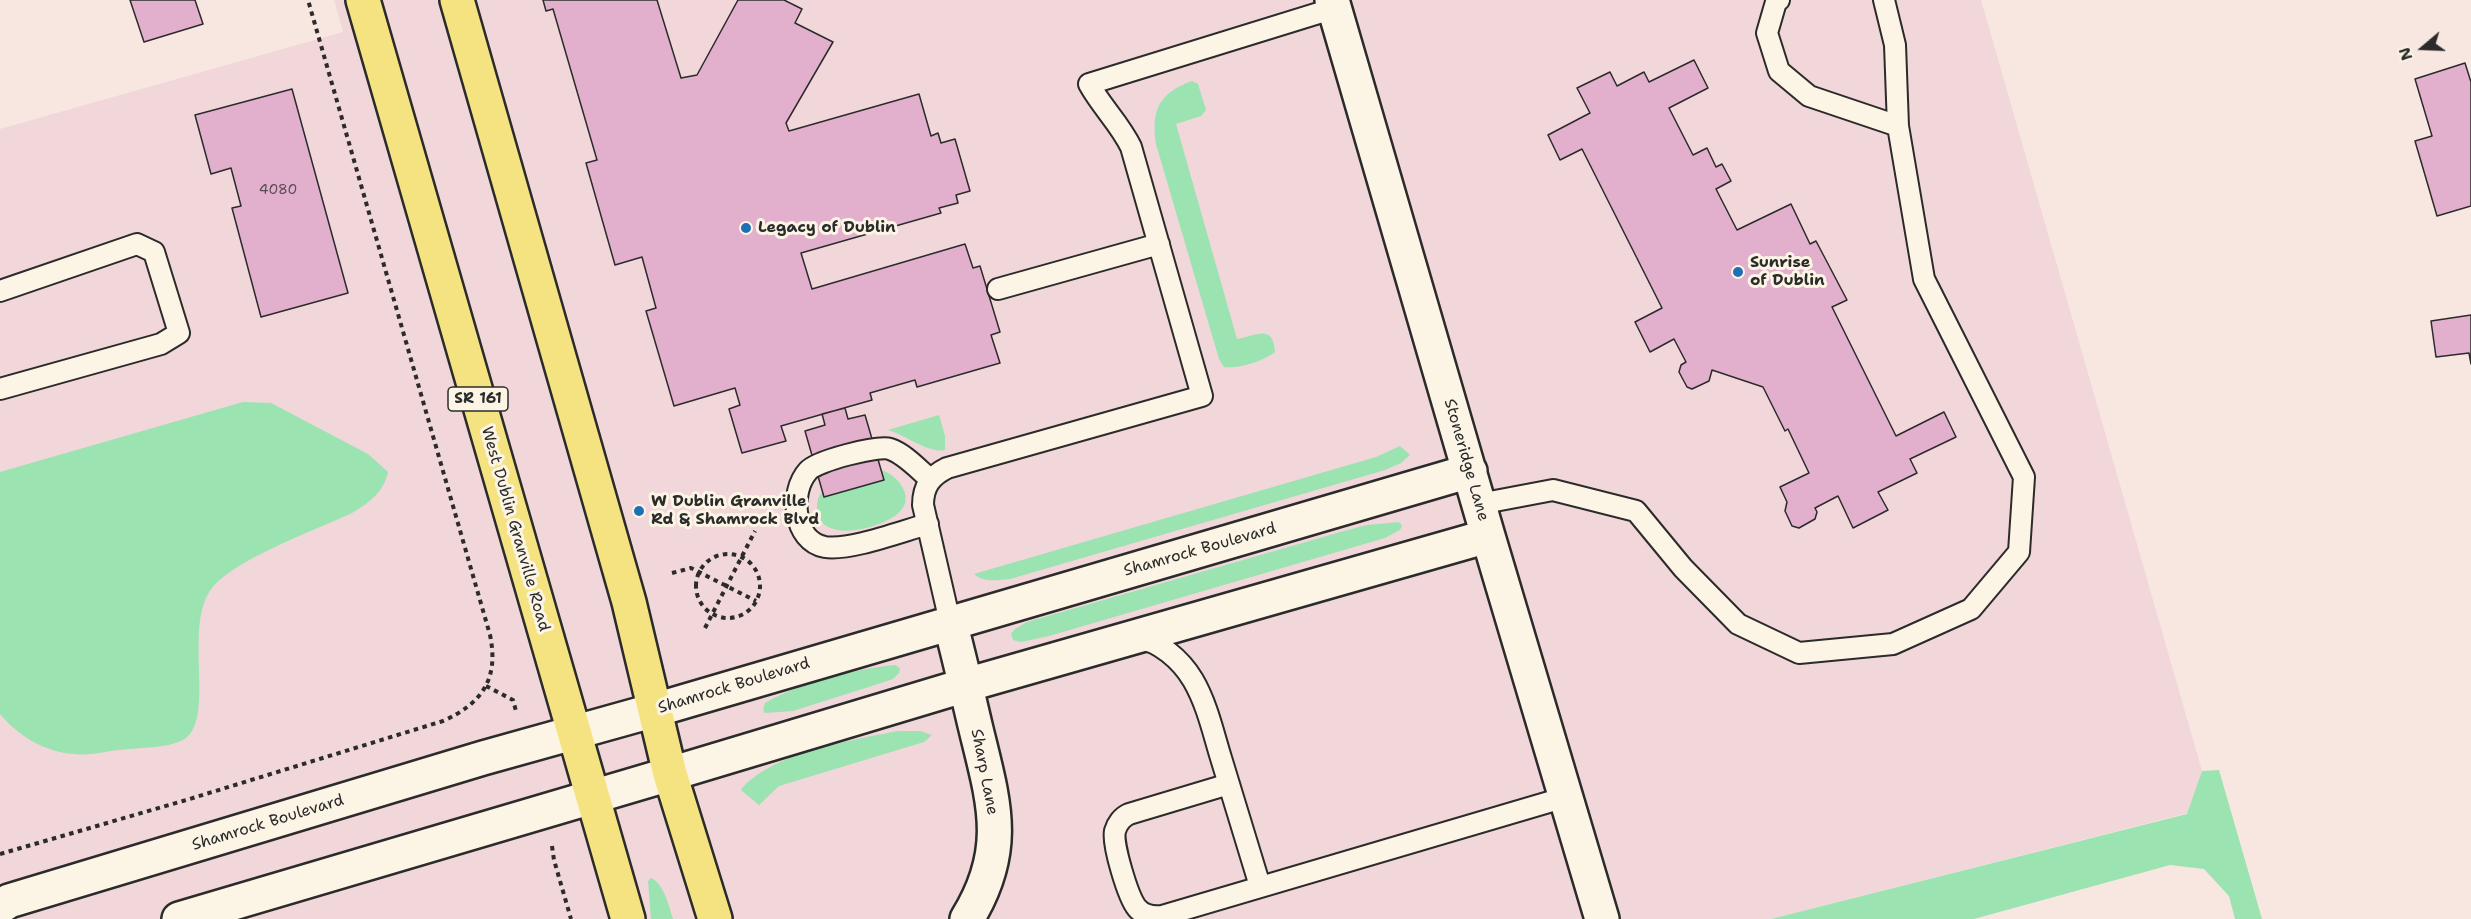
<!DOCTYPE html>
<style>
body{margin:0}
#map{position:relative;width:2471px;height:919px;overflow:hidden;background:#f7e7e0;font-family:"Shantell Sans",sans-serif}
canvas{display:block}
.north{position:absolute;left:2393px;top:18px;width:60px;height:60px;-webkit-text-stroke:4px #fcf5e5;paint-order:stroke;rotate:251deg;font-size:16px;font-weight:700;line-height:24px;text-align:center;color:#2b2b2b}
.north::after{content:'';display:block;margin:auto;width:21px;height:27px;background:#2b2b2b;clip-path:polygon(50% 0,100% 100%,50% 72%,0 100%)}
</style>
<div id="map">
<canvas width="2471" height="919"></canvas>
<div class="north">N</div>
</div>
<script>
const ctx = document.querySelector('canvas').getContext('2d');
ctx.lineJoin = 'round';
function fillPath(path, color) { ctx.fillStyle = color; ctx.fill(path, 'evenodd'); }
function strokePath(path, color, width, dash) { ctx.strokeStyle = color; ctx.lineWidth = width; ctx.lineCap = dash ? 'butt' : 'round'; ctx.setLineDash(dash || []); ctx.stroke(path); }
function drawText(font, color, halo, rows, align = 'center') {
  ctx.font = font + ' "Shantell Sans",sans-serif'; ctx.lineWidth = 6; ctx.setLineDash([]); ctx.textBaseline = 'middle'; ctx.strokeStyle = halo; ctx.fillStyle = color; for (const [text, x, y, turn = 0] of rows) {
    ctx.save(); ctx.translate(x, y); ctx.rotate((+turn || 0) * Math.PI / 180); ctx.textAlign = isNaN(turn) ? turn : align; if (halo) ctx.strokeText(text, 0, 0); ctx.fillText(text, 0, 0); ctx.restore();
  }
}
const built = new Path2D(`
 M334,0h1647l221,771 -14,42 -417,106h-1771v-790l343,-97z`);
const green = new Path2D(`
 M1192,81l6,3 8,26 -5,6 -25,8 61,215c19,-3 36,-16 38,13 -12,9 -35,17 -51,15l-5,-8 -63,-215c-5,-34 3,-51 36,-63z
 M243,402l28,1 97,51 20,18c-5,21 -18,30 -36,41 -36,17 -117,46 -140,75 -31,39 7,136 -31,153 -20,9 -53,6 -76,11 -41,9 -79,-7 -105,-38v-242z
 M939,415l6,21v14c-15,4 -40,-15 -57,-20z
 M1400,446l10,9 -9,8 -16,7 -375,109c-13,1 -26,4 -36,-5l402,-117z
 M881,470c19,6 36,30 15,45 -17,13 -71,28 -78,-1 -2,-8 -1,-16 4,-22l3,5 59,-17z
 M1399,522l3,4 -2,4 -15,8 -336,98 -28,6 -8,-2 -2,-6 4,-5 12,-7 317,-91 23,-6z
 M895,665l5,3 -1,5 -6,6 -15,5 -85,27 -28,2 -2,-4 2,-6c32,-19 93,-35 130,-38z
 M898,731h22l12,4 -8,7 -145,44 -20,19 -18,-15c29,-37 112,-50 157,-59z
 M2219,770l43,149h-27l-6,-23 -25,-27 -34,-4 -196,54h-203l416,-105 15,-43z
 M651,878c13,6 18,28 22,41h-22l-3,-38z`);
const building = new Path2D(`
 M130,0h65l8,24 -59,18z
 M543,0h114l24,78 16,-3 41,-75h46l18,9 -7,14 38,19 -47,81 3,8 130,-37 12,42 7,-3 3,10 14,-4 15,52 -14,4 2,8 -19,5 2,5 -140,40 11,36 153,-45 8,24 7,-2 20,66 -9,3 9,28 -83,24 -2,-7 -45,13 2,7 -91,26 5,15 -44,12 -13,-44 11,-4 -5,-17 -61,18 -28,-95 10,-3 -14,-51 -27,8 -29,-102 11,-3 -44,-151 -7,2z
 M1694,60l14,28 -39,20 24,47 14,-7 9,19 6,-3 9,17 -15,8 21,41 54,-26 19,40 6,-3 31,59 -15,7 64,129 48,-24 12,25 -46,22 7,14 -39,19 10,18 -35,18 -15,-32 -23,12 2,4 -2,7 -16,9 -7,-2 -7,-15 2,-9 -7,-15 29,-14 -21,-44 -3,2 -22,-44 -51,-17 -3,11 -17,8 -5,-2 -8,-15 2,-7 5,-3 -12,-23 -24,13 -15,-30 27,-14 -80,-159 -22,11 -12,-25 42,-22 -13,-25 33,-16 7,14 27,-14 5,10z
 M2465,63l6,19v124l-34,10 -22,-75 17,-5 -17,-57z
 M292,89l56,204 -87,24 -29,-109 9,-2 -10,-38 -20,6 -16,-59z
 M2471,315v49l-2,-11 -33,4 -5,-36z
 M845,408l3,11 17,-4 19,65 -60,17 -19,-66 20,-6 -3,-11z`);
const path = new Path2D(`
 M696 586a32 32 0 1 1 64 0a32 32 0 1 1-64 0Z
 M672,573l19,-5 65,33
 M705,628l50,-97
 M486,686l27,14 3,11
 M552,846l2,14 17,59
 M0,854l183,-53 260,-80c40,-18 56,-43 47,-86l-182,-635`);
const service = new Path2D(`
 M1779,0l-3,2 -9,31 12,38 30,25 89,30
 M998,289l161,-45
 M0,291l137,-47 17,8 25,81 -18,11 -161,45
 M1479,504l74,-14 83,21 47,57 55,56 61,29 94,-9 78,-35 48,-57 5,-75 -100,-198 -26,-153 -3,-81 -11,-45
 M928,524c-26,7 -78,27 -103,23 -32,-6 -36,-55 -17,-76 8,-10 70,-26 82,-22 15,5 29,21 40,30
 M950,622l-27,-117c0,-19 8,-29 24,-37l255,-72 -71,-249c-11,-23 -30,-41 -42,-63l246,-76
 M1135,638c24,2 46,22 58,42 14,24 20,52 28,78 13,43 26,86 39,128
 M1229,784l-100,30c-7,3 -12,10 -14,17 -3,13 13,66 22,77 6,7 16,9 25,8l404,-119`);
const minor = new Path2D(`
 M1332,0l156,536 114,383
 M950,622c9,34 17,69 25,103 18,75 36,123 -8,194
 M655,710l815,-239
 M670,774l296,-89 522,-149`);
const tertiary = new Path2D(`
 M0,907l9,-6 474,-143 172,-48
 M179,919l491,-145`);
const primary = new Path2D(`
 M363,0l265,919
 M457,0l172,602 41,172 45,145`);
const markers = [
 [746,228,6,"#1f6fb2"],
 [1738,272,6,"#1f6fb2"],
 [639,511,6,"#1f6fb2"]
];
const numberNames = [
 ["4080",278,190]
];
const shields = [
 [478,399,60]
];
const shieldNames = [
 ["SR 161",478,399]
];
const poiNames = [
 ["Legacy of Dublin",758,228],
 ["Sunrise",1750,263],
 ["of Dublin",1750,281],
 ["W Dublin Granville",651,502],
 ["Rd & Shamrock Blvd",651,520]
];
const streetNames = [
 ["Stoneridge Lane",1466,460,74],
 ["West Dublin Granville Road",515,529,74],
 ["Shamrock Boulevard",1200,550,-16],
 ["Shamrock Boulevard",734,686,-17],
 ["Sharp Lane",984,772,79],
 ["Shamrock Boulevard",268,823,-17]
];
fillPath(built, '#f1d6da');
fillPath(green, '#9be3b1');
fillPath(building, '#e2b0cd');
strokePath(building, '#2b2b2b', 1.5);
strokePath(service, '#2b2b2b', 24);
strokePath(minor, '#2b2b2b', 38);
strokePath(tertiary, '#2b2b2b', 38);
strokePath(primary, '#2b2b2b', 38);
strokePath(path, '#2b2b2b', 4, [4.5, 4.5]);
strokePath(service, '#fcf5e5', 20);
strokePath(minor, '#fcf5e5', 33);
strokePath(tertiary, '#fcf5e5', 33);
strokePath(primary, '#f5e381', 33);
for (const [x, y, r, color] of markers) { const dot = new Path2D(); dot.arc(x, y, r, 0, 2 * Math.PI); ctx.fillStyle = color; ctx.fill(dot); strokePath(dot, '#fcf5e5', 2); }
drawText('14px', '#594c54', null, numberNames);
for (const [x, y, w] of shields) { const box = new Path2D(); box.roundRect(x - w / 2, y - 12, w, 24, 4.5); ctx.fillStyle = '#fcf5e5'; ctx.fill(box); strokePath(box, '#2b2b2b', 1.5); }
drawText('bold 15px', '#2b2b2b', null, shieldNames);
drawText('bold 16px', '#2b2b2b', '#fcf5e5', poiNames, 'left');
drawText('16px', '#2b2b2b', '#fcf5e5', streetNames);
</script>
